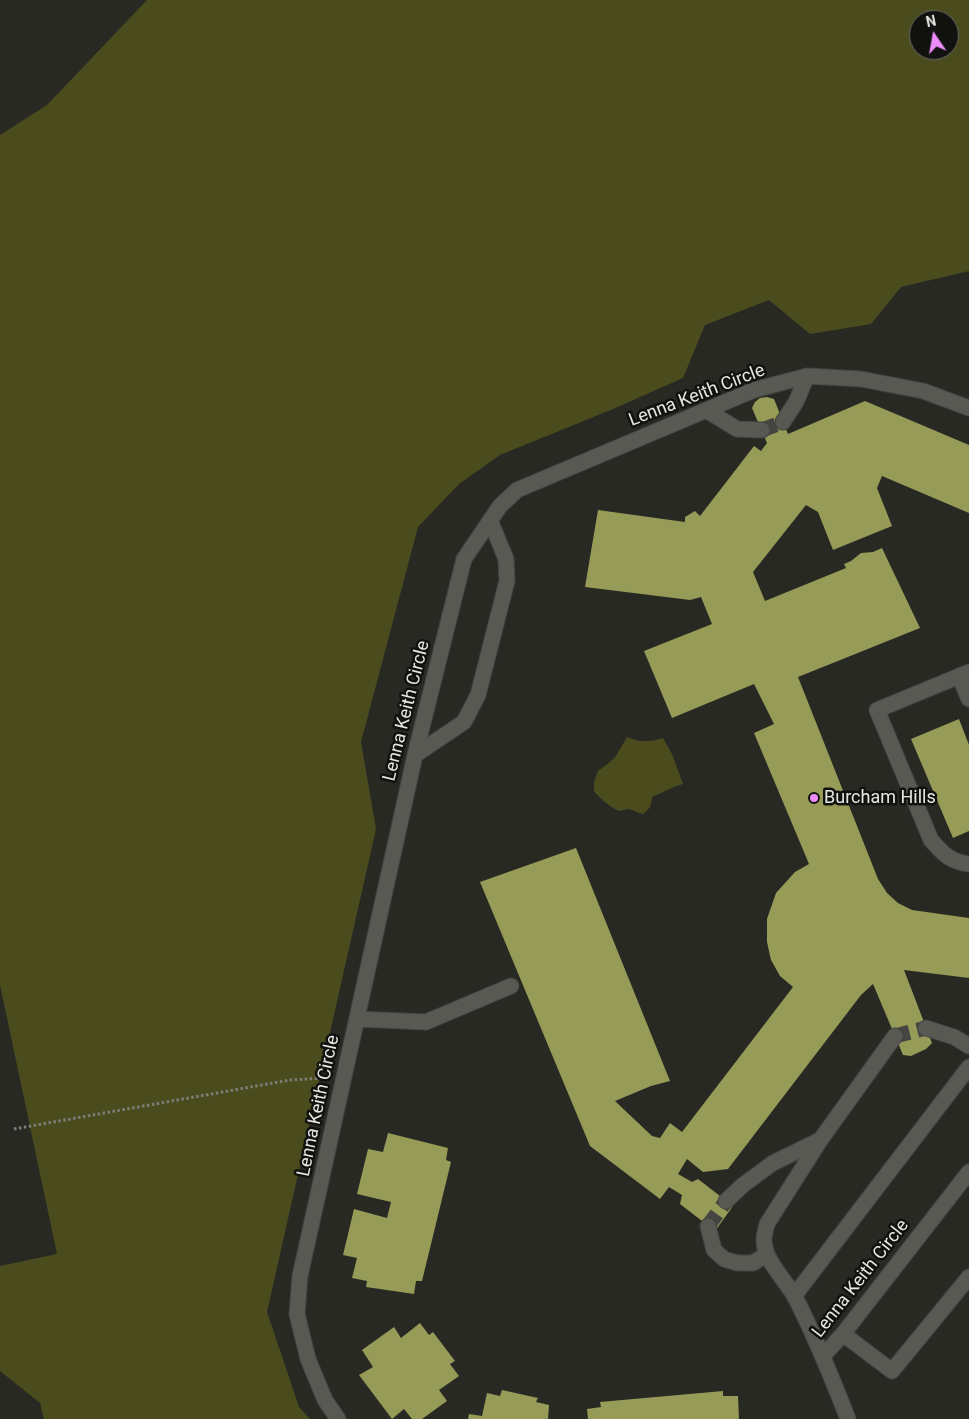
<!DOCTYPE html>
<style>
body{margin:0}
#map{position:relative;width:969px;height:1419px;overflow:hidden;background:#292924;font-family:Roboto,sans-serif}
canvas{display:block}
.north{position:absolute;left:909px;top:10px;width:50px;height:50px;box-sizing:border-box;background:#11120f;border:1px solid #666764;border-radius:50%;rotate:348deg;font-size:14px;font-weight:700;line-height:20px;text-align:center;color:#e6e7e3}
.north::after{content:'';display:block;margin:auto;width:18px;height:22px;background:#ec8cfb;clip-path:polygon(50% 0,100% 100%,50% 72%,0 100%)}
</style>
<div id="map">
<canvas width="969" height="1419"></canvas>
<div class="north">N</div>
</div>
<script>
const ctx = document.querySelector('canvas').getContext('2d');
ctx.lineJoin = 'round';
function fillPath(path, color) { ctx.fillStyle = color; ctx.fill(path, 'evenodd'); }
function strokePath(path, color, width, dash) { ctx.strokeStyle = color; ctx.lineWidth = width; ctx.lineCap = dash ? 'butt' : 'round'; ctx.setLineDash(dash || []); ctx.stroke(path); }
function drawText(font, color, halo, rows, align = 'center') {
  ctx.font = font + ' Roboto,sans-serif'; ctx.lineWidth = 5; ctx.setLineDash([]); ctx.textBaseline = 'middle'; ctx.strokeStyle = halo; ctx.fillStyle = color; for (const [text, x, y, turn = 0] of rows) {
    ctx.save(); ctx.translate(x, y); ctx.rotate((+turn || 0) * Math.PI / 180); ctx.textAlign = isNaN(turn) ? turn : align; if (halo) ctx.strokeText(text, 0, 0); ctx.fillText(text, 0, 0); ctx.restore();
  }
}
const green = new Path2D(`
 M147,0h822v271l-68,16 -30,37 -61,10 -41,-34 -64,25 -22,53 -70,31 -113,46 -41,29 -41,43 -57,215 15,87 -109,483 32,95 11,12h-266l-4,-16 -40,-32v-105l57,-12 -57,-269v-850l47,-30zM919,20h30v30h-30z
 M627,737c13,6 24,5 36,1l9,16 11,30 -9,3 -22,10c-1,9 -2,12 -9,17 -14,-3 -8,-7 -24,-3 -9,-4 -20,-13 -25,-20v-9l4,-11 12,-9 6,-6z`);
const building = new Path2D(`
 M767,397l7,2 14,35 77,-33 104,44v68l-87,-37 -5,12 15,38 -59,24 -15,-38 -12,-7 -53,67 12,29 81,-33 -2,-4 7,-3 10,-8 12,-1 9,-4 38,80 -122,49 80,202 9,14 11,10 14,7 57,8v60l-65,-8 28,73 -6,6 -15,7 -8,-1 -30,-71 -12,11 -133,174 -25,3 -16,-13 -9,15 14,8 6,-3 35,27 -18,25 -35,-27 2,-9 -13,-8 -9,12 -70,-53 -110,-264 96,-34 94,233 -19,5 -36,15 37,35 8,2 10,-15 12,9 111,-145 -13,-11 -9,-16 -4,-18v-23l9,-26 19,-21 14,-8 -55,-131 20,-9 -20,-40 -82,34 -28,-67 68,-27 -11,-27 -11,3 -105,-13 13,-77 87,12v-5l10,-6 5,5 54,-70 7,5 6,-8 -15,-35 3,-6 5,-4z
 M959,719l10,26v86l-16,7 -42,-99z
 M388,1133l60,15 -2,12 5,2 -29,119h-6l-2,13 -48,-7 1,-6 -15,-3 5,-20 -14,-3 11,-46 33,9 4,-16 -34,-8 11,-45 15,3z
 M420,1323l9,12 4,-3 22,29 -5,3 9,12 -20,14 8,11 -25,18h-10l-8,-10 -12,10 -33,-44 14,-8 -11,-17 32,-23 7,11z
 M502,1390l36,8 -2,4 13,3 -1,14h-80l1,-5 13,2 5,-23 13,3z
 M723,1391v5h15l1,23h-151l-1,-10 14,-2 -1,-5z`);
const minorTunnel = new Path2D(`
 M762,430l21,-8
 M895,1036l31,-8
 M708,1226l18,-25`);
const path = new Path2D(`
 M14,1129l276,-49 34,-2`);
const minor = new Path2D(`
 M706,410l31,19 25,1
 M783,422l13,-20 11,-26
 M969,672l-92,38 54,130c12,14 20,22 38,24
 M959,676l10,23
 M415,755l49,-33 14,-27 29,-114 -1,-22 -16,-39
 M357,1019l69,3 85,-36
 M926,1028l28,9 15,9
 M726,1201l17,-16 30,-22 47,-23
 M708,1226l6,24 10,9 13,4h16l14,-9
 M794,1296l175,-229
 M843,1334l49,37 77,-94
 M823,1356l20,-22 126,-162
 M338,1419l-13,-19 -17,-41 -11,-45 3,-38 115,-521 49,-196 36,-53 17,-16 237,-100 53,-14 54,3 62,12 46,17
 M848,1419c-16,-41 -32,-81 -52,-120 -8,-15 -23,-30 -29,-45 -5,-13 -3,-18 0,-30l54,-85 74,-103`);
const markers = [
 [814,798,5,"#ec8cfb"]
];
const streetNames = [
 ["Lenna Keith Circle",697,396,-21],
 ["Lenna Keith Circle",407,711,-76],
 ["Lenna Keith Circle",319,1106,-78],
 ["Lenna Keith Circle",861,1279,-52]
];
const poiNames = [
 ["Burcham Hills",824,798]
];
fillPath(green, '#4a4c1d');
fillPath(building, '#969b57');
strokePath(minorTunnel, '#454641', 15, [15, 8]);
strokePath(minor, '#444540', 17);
strokePath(path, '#7d7d78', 3, [2.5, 2.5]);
strokePath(minor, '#585953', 15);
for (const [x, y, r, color] of markers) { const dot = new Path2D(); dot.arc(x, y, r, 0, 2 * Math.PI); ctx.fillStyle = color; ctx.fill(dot); strokePath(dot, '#11120f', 2); }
drawText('18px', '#e6e7e3', '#11120f', streetNames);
drawText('18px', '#e6e7e3', '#11120f', poiNames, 'left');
</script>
